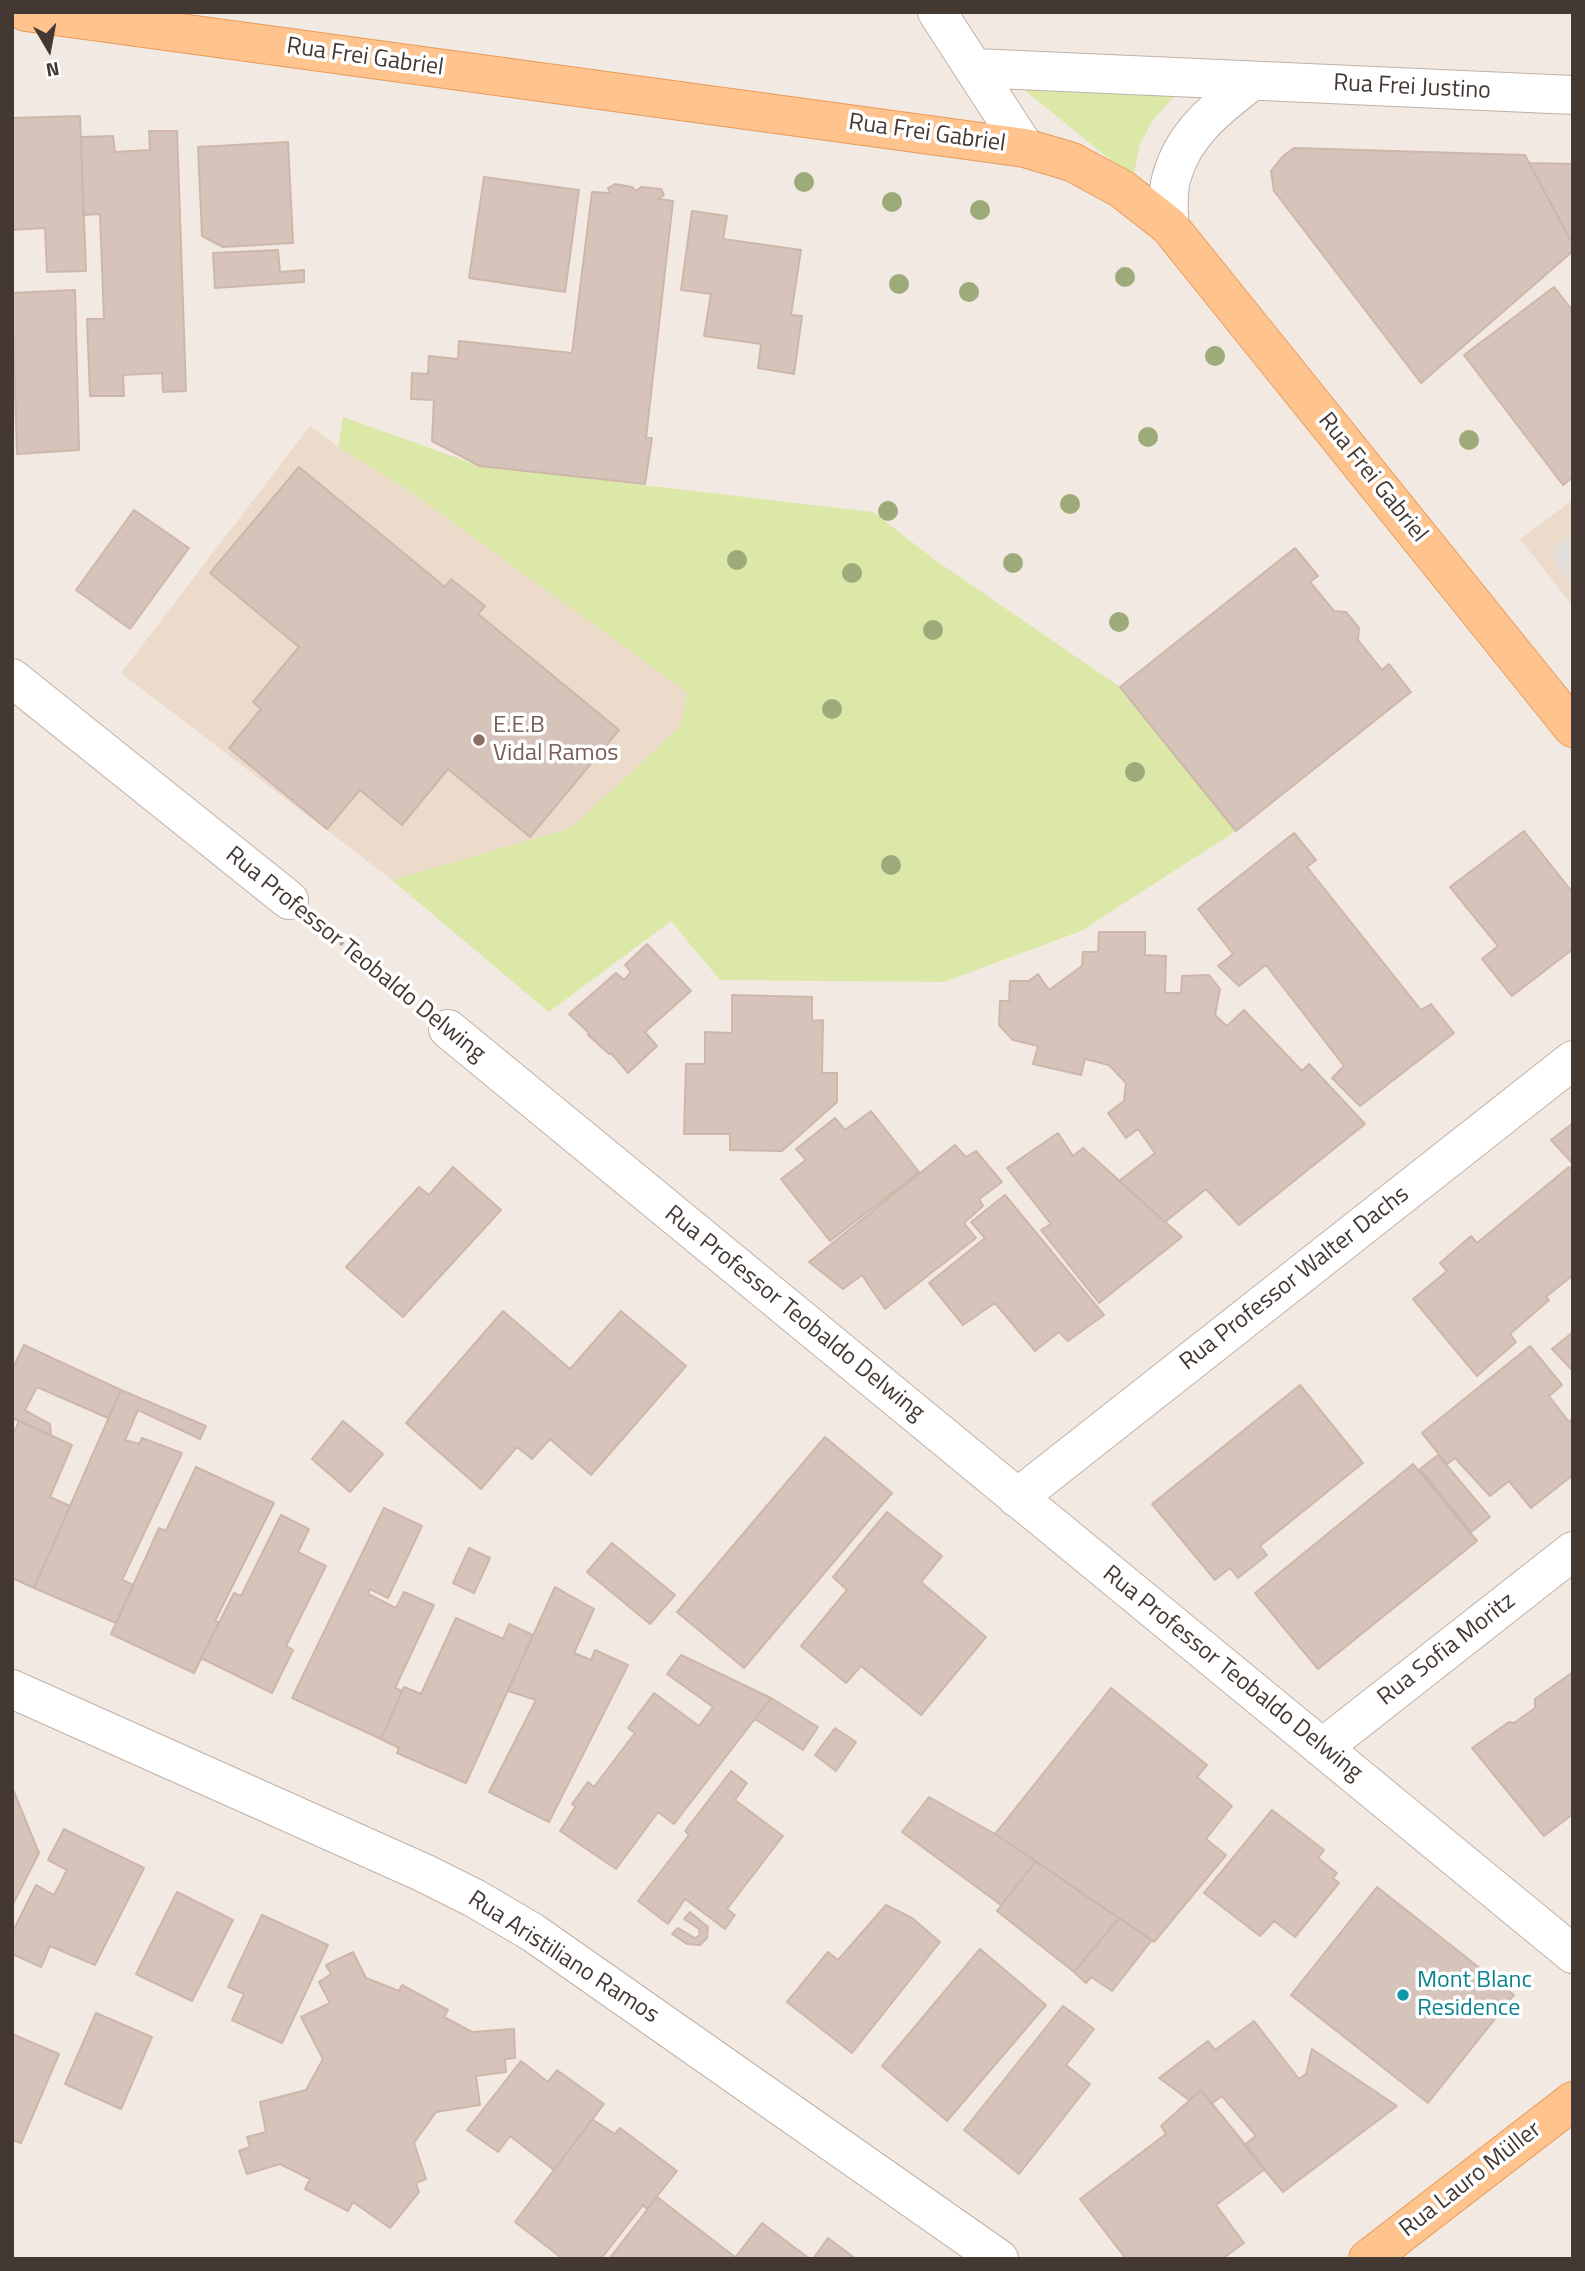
<!DOCTYPE html>
<meta charset="utf-8">
<style>
body{margin:0}
#map{position:relative;width:1585px;height:2271px;overflow:hidden;background:#f2e9e2;font-family:"Titillium Web",sans-serif}
canvas{display:block}
.frame{position:absolute;inset:0;border:14px solid #433832;pointer-events:none}
.north{position:absolute;left:14px;top:14px;width:70px;height:70px;-webkit-text-stroke:5px #fff;paint-order:stroke;rotate:170deg;font-size:19px;font-weight:700;line-height:28px;text-align:center;color:#433832}
.north::after{content:'';display:block;margin:auto;width:24px;height:32px;background:#433832;clip-path:polygon(50% 0,100% 100%,50% 72%,0 100%)}
</style>
<div id="map">
<canvas width="1585" height="2271"></canvas>
<div class="frame"></div>
<div class="north">N</div>
</div>
<script>
const ctx = document.querySelector('canvas').getContext('2d');
ctx.lineJoin = 'round';
function fillPath(path, color) { ctx.fillStyle = color; ctx.fill(path, 'evenodd'); }
function strokePath(path, color, width, dash) { ctx.strokeStyle = color; ctx.lineWidth = width; ctx.lineCap = dash ? 'butt' : 'round'; ctx.setLineDash(dash || []); ctx.stroke(path); }
function drawText(font, color, halo, rows, align = 'center') {
  ctx.font = font + ' "Titillium Web",sans-serif'; ctx.lineWidth = 7; ctx.setLineDash([]); ctx.textBaseline = 'middle'; ctx.strokeStyle = halo; ctx.fillStyle = color; for (const [text, x, y, turn = 0] of rows) {
    ctx.save(); ctx.translate(x, y); ctx.rotate((+turn || 0) * Math.PI / 180); ctx.textAlign = isNaN(turn) ? turn : align; if (halo) ctx.strokeText(text, 0, 0); ctx.fillText(text, 0, 0); ctx.restore();
  }
}
const education = new Path2D(`
 M310,426l28,21 67,41 282,203 124,97 -262,224 -157,-132 -271,-207z
 M1573,500v106l-53,-67z`);
const green = new Path2D(`
 M1023,89l155,3 -25,28 -13,24 -7,34z
 M343,417l137,49 393,46 62,48 185,127 116,144 -155,100 -137,51 -224,-2 -49,-59 -122,91 -157,-132 179,-52 110,-102 6,-34 -282,-204 -67,-41z`);
const parking = new Path2D(`
 M1573,535v52l-17,-21 -3,-17z`);
const building = new Path2D(`
 M80,116l6,155 -39,1 -2,-44 -33,2v-112z
 M149,131h28l9,260 -23,1 -1,-19 -39,2 1,21h-34l-3,-77h17l-4,-105 -17,1 -2,-78 32,-1 2,16 35,-2z
 M288,142l5,101 -70,4 -21,-11 -4,-89z
 M1294,148l231,7 48,90v6l-152,132 -147,-192 -3,-20 12,-15z
 M1529,163l44,1v81z
 M484,177l95,13 -14,102 -96,-14z
 M615,184l17,3 4,4 5,-4 20,2 3,6 -6,4 15,2 -27,237h6l-7,46 -165,-18 -48,-25 2,-41 -23,-1 1,-26 16,1 1,-18 29,3 1,-18 113,12 20,-161 18,1 -2,-5z
 M692,211l35,5 -4,23 78,11 -10,65 11,1 -8,58 -36,-6 3,-24 -57,-8 7,-42 -30,-4z
 M278,250l2,22 24,-2v12l-89,6 -2,-35z
 M1554,287l19,24v166l-10,8 -99,-130z
 M75,290l4,160 -62,4 -5,-161z
 M299,467l146,120 6,-8 34,27 -7,8 141,116 -89,107 -82,-68 -46,56 -42,-35 -33,39 -98,-81 32,-39 -8,-7 46,-55 -89,-74z
 M134,510l55,38 -59,81 -54,-39z
 M1295,548l23,28 -8,6 24,29 12,1 13,16 -1,12 24,30 7,-6 22,28 -175,139 -116,-144z
 M1524,831l49,62v56l-61,47 -30,-37 16,-13 -48,-59z
 M1294,833l22,27 -9,7 114,143 10,-6 23,29 -94,73 -28,-28 12,-12 -78,-101 -27,21 -21,-20 15,-12 -35,-45z
 M1099,932h46v23l21,1 -1,37h16l1,-17 27,-1 11,14 -5,26 12,11 17,-16 58,61 7,-7 56,60 -126,101 -33,-36 -41,33 -46,-41 36,-28 -17,-24 -12,9 -18,-25 16,-12 2,-18 -17,-18 -24,-6 -4,16 -48,-11 5,-18 -25,-6 -14,-15 1,-24h9l1,-20h19l9,-7 11,16 33,-24 1,-14h15z
 M647,944l44,47 -46,41 12,14 -29,27 -17,-20 -2,1 -21,-19 2,-1 -21,-20 47,-41 8,7 7,-8 -6,-7z
 M732,995l80,2v24l11,-1 -1,53h15v29l-55,49 -52,-1v-16h-46l2,-70h19v-32l27,1z
 M871,1111l48,61 -89,69 -49,-62 25,-19 -10,-11 39,-31 10,12z
 M1573,1123v41l-22,-24z
 M1058,1133l15,23 10,-8 99,89 -83,66 -58,-73 10,-6 -44,-56z
 M955,1145l11,12 10,-6 26,31 -23,17 4,7 -19,17 12,15 -91,71 -23,-34 -19,14 -34,-27z
 M453,1167l48,43 -98,107 -57,-50 73,-80 10,8z
 M1569,1167l4,4v104l-27,22 3,3 -39,34 6,8 -39,34 -64,-77 34,-28 -7,-8 31,-27 6,7z
 M1005,1195l99,120 -36,26 -9,-9 -24,19 -40,-48 -32,22 -34,-42 56,-45 -14,-16z
 M503,1311l67,58 51,-58 65,55 -95,109 -41,-36 -18,20 -15,-12 -36,42 -75,-66z
 M1573,1332v39l-21,-22z
 M24,1345l97,45 -13,28 -71,-31 -12,23 25,14 1,11 -39,-17v-48z
 M1530,1346l32,39 -13,11 20,26 4,-3v56l-42,33 -22,-27 -19,15 -35,-38 -8,6 -25,-31z
 M1300,1385l63,78 -103,83 7,9 -29,23 -8,-10 -15,12 -63,-76z
 M121,1390l85,36 -6,13 -62,-29 -13,30 14,4 3,-6 40,15 -60,127 12,5 -18,38 -82,-35z
 M19,1421l53,24 -22,52 20,9 -36,82 -22,-10v-141z
 M343,1421l40,33 -33,38 -38,-33z
 M825,1437l67,56 -148,175 -67,-56z
 M1438,1455l52,62 -19,15 -51,-63z
 M1413,1464l64,77 -159,128 -63,-76z
 M196,1467l78,36 -59,118 4,2 -25,50 -83,-39 48,-106 7,3z
 M384,1508l38,18 -34,72 -18,-9 -2,5 28,14 8,-16 30,13 -39,83 7,3 -21,48 -89,-41z
 M887,1512l55,44 -21,26 65,55 -65,78 -60,-49 -15,17 -45,-37 46,-56 -14,-13z
 M281,1515l28,14 -11,23 28,14 -40,80 7,4 -21,43 -71,-35 33,-65 7,3z
 M612,1543l63,52 -25,29 -63,-52z
 M469,1548l21,10 -16,35 -21,-10z
 M555,1587l39,22 -20,44 17,7 4,-10 33,15 -79,157 -60,-30 47,-92 -28,-9z
 M456,1618l47,21 6,-15 24,11 -67,148 -69,-30 2,-5 -18,-9 23,-52 17,7z
 M681,1655l90,43 -97,126 -16,-12 -42,57 -56,-38 16,-25 -4,-2 16,-22 6,5 41,-54 -7,-5 26,-35 45,33 14,-19 -46,-33z
 M1573,1672v142l-29,22 -72,-88 37,-26 5,1 21,-15v-9z
 M1111,1688l96,77 -10,12 35,29 -26,33 20,16 -72,87 -159,-108z
 M771,1698l47,29 -15,23 -48,-31z
 M835,1728l21,14 -20,29 -21,-16z
 M731,1771l16,12 -12,17 48,36 -56,73 8,6 -10,14 -40,-30 -17,25 -30,-23 51,-66 -4,-4z
 M12,1787l27,66 -27,53z
 M929,1797l66,37 41,27 -35,44 -99,-73z
 M1272,1810l52,40 -6,8 19,15 -4,5 6,5 -44,54 -21,-16 -14,15 -56,-43z
 M64,1829l80,39 -49,97 -45,-19 -9,21 -29,-13v-21l24,-48 18,10 13,-25 -19,-10z
 M1036,1861l83,57 -45,54 -77,-61z
 M1377,1887l137,108 -86,108 -137,-108z
 M177,1892l56,28 -41,81 -56,-27z
 M886,1905l26,13 28,24 -88,111 -65,-51 41,-50 10,8z
 M690,1912l18,15 -1,11 -7,7 -13,-1 -15,-10 6,-6 17,10 5,-3 -1,-6 -15,-10z
 M262,1915l66,30 -46,98 -50,-23 12,-26 -16,-7z
 M1119,1918l33,22 -40,51 -21,-14 -5,6 -12,-11z
 M980,1949l66,56 -99,116 -65,-55z
 M353,1952l13,26 33,13 3,-6 46,25 -4,7 28,15 42,-3 1,29 -10,1 1,13 -30,4 4,29 -44,7 -22,31 12,36 -10,4 3,9 -29,36 -37,-26 -5,9 -43,-22 5,-10 -30,-15 -33,10 -8,-23 11,-4 -3,-10 19,-5 -6,-30 46,-12 17,-31 -22,-42 29,-14 -11,-21 12,-8 -5,-9z
 M1063,2006l31,23 -28,36 24,19 -71,90 -55,-44z
 M96,2013l56,24 -31,72 -56,-25z
 M1254,2021l45,58 7,-5 6,-25 85,57 -114,86 -39,-47 12,-9 -34,-40 -11,8 -10,-14 -12,10 -30,-22 49,-37 7,9z
 M12,2034l47,20 -38,89 -9,-3z
 M521,2061l27,21 9,-12 47,34 -50,66 -44,-34 -12,16 -31,-22z
 M1201,2090l64,79 -49,36 28,38 -22,16h-96l-46,-60 86,-65 -5,-8z
 M592,2119l23,15 5,-6 57,43 -30,38 -4,-4 -42,54h-38l-48,-37z
 M657,2197l78,60 -1,2h-125z
 M762,2223l48,36h-76z
 M828,2238l28,21h-43z`);
const path = new Path2D(`
 M324,929l88,71`);
const minor = new Path2D(`
 M937,12l88,136
 M975,68l598,27
 M1169,226c0,-15 -2,-35 3,-50 12,-43 45,-68 80,-95
 M12,678l277,222
 M448,1029l1125,925
 M1017,1498l556,-438
 M12,1689l412,184 50,25 58,34 467,327
 M1322,1748l251,-197`);
const major = new Path2D(`
 M26,12l999,136 47,14 50,27 47,37 404,502
 M1368,2259l205,-158`);
const trees = [
 [804,182],
 [892,202],
 [980,210],
 [1125,277],
 [899,284],
 [969,292],
 [1215,356],
 [1148,437],
 [1469,440],
 [1070,504],
 [888,511],
 [737,560],
 [1013,563],
 [852,573],
 [1119,622],
 [933,630],
 [832,709],
 [1135,772],
 [891,865]
];
const markers = [
 [479,740,7,"#8d6e63"],
 [1403,1995,7,"#0f9aa8"]
];
const streetNames = [
 ["Rua Frei Gabriel",365,58,8],
 ["Rua Frei Justino",1412,88,3],
 ["Rua Frei Gabriel",927,134,8],
 ["Rua Frei Gabriel",1372,478,51],
 ["Rua Professor Teobaldo Delwing",355,955,39],
 ["Rua Professor Walter Dachs",1295,1279,-38],
 ["Rua Professor Teobaldo Delwing",794,1314,39],
 ["Rua Sofia Moritz",1447,1650,-38],
 ["Rua Professor Teobaldo Delwing",1232,1674,39],
 ["Rua Aristiliano Ramos",563,1958,33],
 ["Rua Lauro Müller",1471,2180,-38]
];
const educationNames = [
 ["E.E.B",493,726],
 ["Vidal Ramos",493,754]
];
const cultureNames = [
 ["Mont Blanc",1417,1981],
 ["Residence",1417,2009]
];
fillPath(education, '#ecdacb');
fillPath(green, '#dbe8a8');
fillPath(parking, '#e1dddb');
fillPath(building, '#d6c4ba');
strokePath(building, '#ceb7aa', 2);
strokePath(minor, '#c0b1a7', 40);
strokePath(major, '#e79b5a', 40);
strokePath(path, '#bfa695', 4.5, [3.5, 3.5]);
strokePath(minor, '#fff', 38);
strokePath(major, '#ffc38d', 38);
ctx.fillStyle = '#9daa7a';
for (const [x, y] of trees) { ctx.beginPath(); ctx.arc(x, y, 10, 0, 2 * Math.PI); ctx.fill(); }
for (const [x, y, r, color] of markers) { const dot = new Path2D(); dot.arc(x, y, r, 0, 2 * Math.PI); ctx.fillStyle = color; ctx.fill(dot); strokePath(dot, '#fff', 2.5); }
drawText('24px', '#433832', '#fff', streetNames);
drawText('24px', '#785e54', '#fff', educationNames, 'left');
drawText('24px', '#0d838f', '#fff', cultureNames, 'left');
</script>
